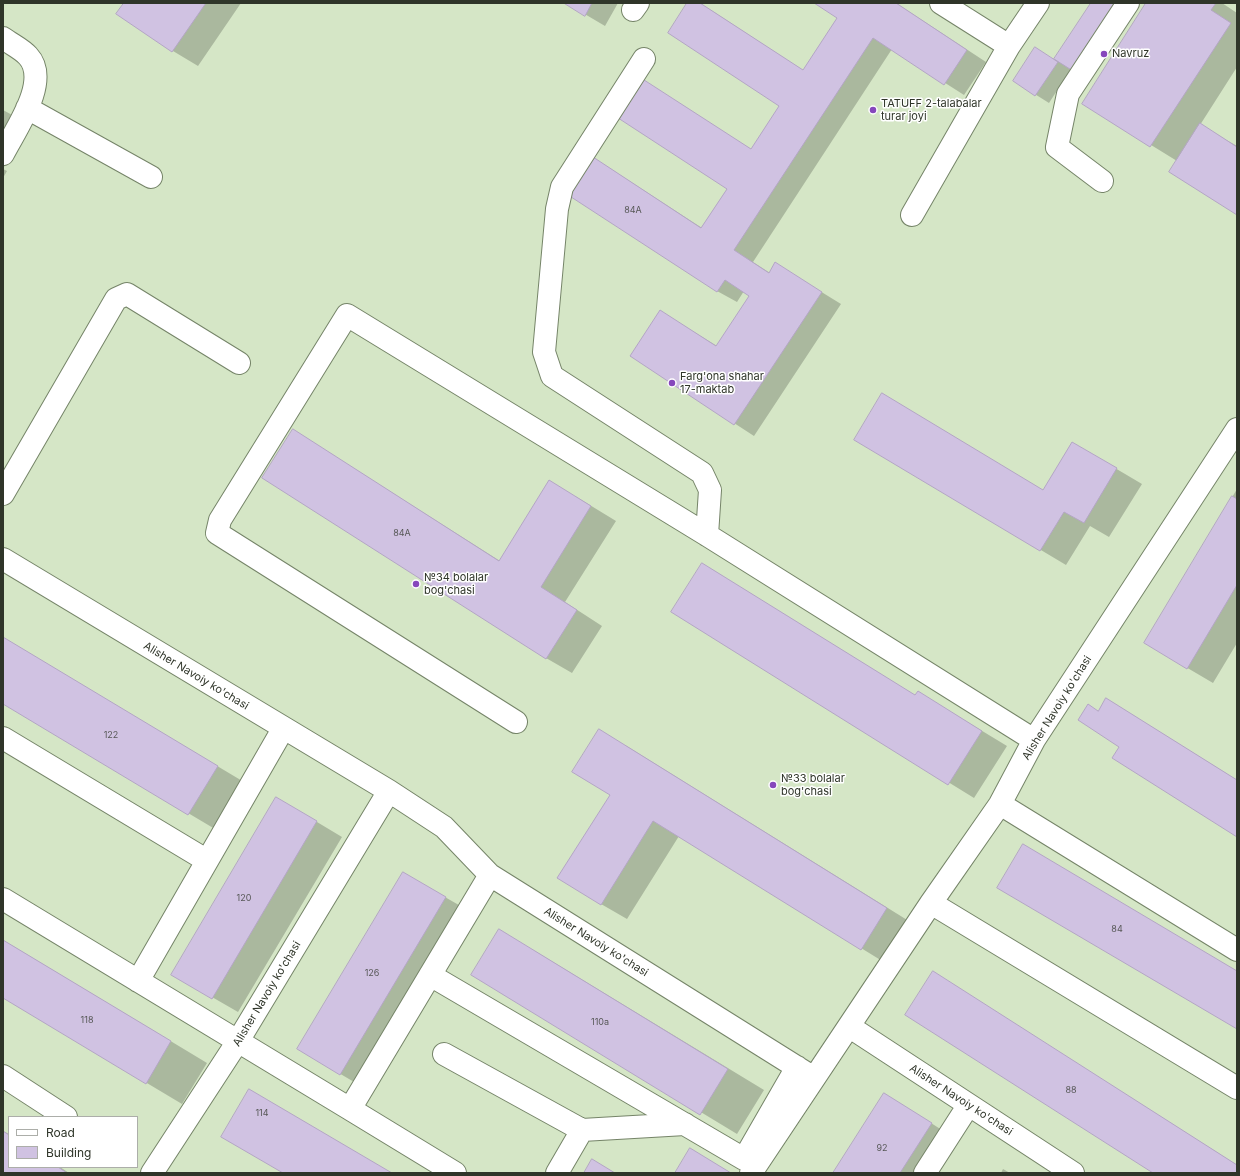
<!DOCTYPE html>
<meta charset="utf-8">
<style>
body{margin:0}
#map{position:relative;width:1240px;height:1176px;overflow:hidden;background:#d5e6c6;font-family:Inter,sans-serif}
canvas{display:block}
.frame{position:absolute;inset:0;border:4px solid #2f3529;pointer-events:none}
.legend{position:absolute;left:8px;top:1116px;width:130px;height:52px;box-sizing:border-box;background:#fff;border:1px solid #acaea9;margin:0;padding:5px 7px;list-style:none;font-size:12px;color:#2f3529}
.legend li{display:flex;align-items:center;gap:8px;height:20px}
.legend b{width:20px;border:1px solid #acaea9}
</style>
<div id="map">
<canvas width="1240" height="1176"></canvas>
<div class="frame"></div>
<ul class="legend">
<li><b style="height:5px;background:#fff"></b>Road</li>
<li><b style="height:11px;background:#d0c2e2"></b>Building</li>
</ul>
</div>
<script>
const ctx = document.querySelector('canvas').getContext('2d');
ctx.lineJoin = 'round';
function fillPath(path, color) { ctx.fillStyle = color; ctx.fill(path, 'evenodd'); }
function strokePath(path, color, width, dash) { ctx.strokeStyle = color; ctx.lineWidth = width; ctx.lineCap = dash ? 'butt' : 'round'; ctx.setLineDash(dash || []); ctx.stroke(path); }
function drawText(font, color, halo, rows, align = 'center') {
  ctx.font = font + ' Inter,sans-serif'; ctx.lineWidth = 3; ctx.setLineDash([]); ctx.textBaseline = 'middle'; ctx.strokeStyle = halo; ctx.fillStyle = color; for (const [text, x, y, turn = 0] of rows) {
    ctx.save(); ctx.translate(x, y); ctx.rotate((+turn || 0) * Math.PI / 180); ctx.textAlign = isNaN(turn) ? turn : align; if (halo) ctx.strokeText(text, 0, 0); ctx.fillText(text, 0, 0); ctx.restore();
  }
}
const shadow = new Path2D(`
 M125,3h116l-43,63 -25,-15 -55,-38z
 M566,3h52l-13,23z
 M688,3h11l12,7 93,61 34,-53 -22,-15h80l90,59 -22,33 -72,-46 -139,213 17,11 6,-9 65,40 -87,132 -123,-80 29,-45 57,35 33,-50 -6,-5 -7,11 -20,-11 -126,-135 111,72 26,-40 -87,-109 111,71 28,-44z
 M1092,3l-21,66 -22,34 -35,-22 41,-21z
 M1147,3h75l15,10v54l-37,58 37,21v68l-60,-53 -94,-58z
 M3,110l24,13 -24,46 4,2 -4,7z
 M293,430l207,131 75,-65 41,25 -51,81 37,24 -30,47 -26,-15z
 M855,439l189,52 54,-33 44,26 -33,53 -19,-11 -24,39z
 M1237,489v154l-24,40 -68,-40z
 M703,564l213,132 2,-4 89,54 -33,52 -301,-186z
 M3,638l251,150 -29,47 -222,-132z
 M1107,699l130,81v55l-117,-89 -21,-34z
 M625,745l287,178 -25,41 -208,-128 -52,83 -26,-15 10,-110z
 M302,813l40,24 -104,175 -66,-38z
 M403,873l68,39 -105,177 -68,-40z
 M3,940l204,123 -25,41 -179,-107z
 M535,951l229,139 -27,44 -264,-160z
 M934,973l303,192v8h-82z
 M909,1109l47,30 -21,34h-100z
 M3,1131l6,3v33h51l9,6h-66z
 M1003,1169l7,4h-9z`);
const building = new Path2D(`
 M124,3h82l-34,49 -56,-38z
 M564,3h28l-7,13z
 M687,3h13l103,67 34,-52 -23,-15h82l71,47 -23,35 -71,-47 -139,212 35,23 6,-11 47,30 -88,133 -104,-69 30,-46 56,36 33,-50 -24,-16 -8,12 -152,-99 25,-38 111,73 26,-39 -112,-73 26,-38 110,71 28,-43 -111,-73z
 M1091,3h26l-44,68 -19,-12z
 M1146,3h70l-5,7 20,13 -81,124 -68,-43z
 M1035,47l23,15 -23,34 -22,-15z
 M1200,123l37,24v68l-68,-43z
 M882,393l161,97 29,-48 45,26 -33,55 -20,-11 -24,39 -186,-111z
 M293,429l206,132 50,-81 42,26 -50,81 36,23 -31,49 -284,-181z
 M1232,496l5,3v86l-50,84 -43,-26z
 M702,563l213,132 3,-4 64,40 -34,54 -277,-173z
 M3,637l215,129 -30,49 -185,-111z
 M1106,698l131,82v57l-125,-79 7,-11 -41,-27 10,-16 10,7z
 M599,729l288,179 -26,42 -208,-129 -52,84 -44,-27 53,-83 -38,-23z
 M276,797l41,24 -105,178 -41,-24z
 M1023,844l214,127v58l-240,-141z
 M403,872l43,25 -106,178 -43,-26z
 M499,929l229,140 -28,46 -229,-140z
 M3,940l168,101 -25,43 -143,-86z
 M933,971l304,194v8h-84l-248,-158z
 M249,1089l143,84h-109l-62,-36z
 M884,1093l48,30 -32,50h-67z
 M3,1131l6,4v32h49l9,6h-64z
 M690,1148l41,25h-56z
 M592,1159l23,14h-31z`);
const minor = new Path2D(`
 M941,3l68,43
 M633,10l5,-7
 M3,38c8,6 19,11 25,18 23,25 -13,74 -25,98
 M644,59l-82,128 -5,22 -13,143 8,24 150,97 8,17 -3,45
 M27,108l124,69
 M1102,181l-45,-34 11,-53 60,-91
 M912,215l97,-169 29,-43
 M3,494l113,-195 11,-5 112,69
 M3,559l386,232 55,36 46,48 324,203
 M516,722l-299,-189 3,-13 127,-205 360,220 327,205
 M3,738l203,122
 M1000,804l237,146
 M3,899l347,210
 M931,903l306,185
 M430,975l314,184 53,-92
 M138,981l145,-252
 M850,1027l223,146
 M444,1054l138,76
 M3,1076l63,41
 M152,1173l86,-132 151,-250
 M455,1173l-105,-64 140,-234
 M557,1173l25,-43 103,-6
 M751,1173l180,-270 69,-99 34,-64 203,-311
 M925,1173l43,-67`);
const markers = [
 [1104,54,4,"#8647bc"],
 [873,110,4,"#8647bc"],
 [672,383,4,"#8647bc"],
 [416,584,4,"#8647bc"],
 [773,785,4,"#8647bc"]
];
const numberNames = [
 ["84A",633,210],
 ["84A",402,533],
 ["122",111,735],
 ["120",244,898],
 ["84",1117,929],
 ["126",372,973],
 ["118",87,1020],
 ["110а",600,1022],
 ["88",1071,1090],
 ["114",262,1113],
 ["92",882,1148]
];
const poiNames = [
 ["Navruz",1112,54],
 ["TATUFF 2-talabalar",881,104],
 ["turar joyi",881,117],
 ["Farg'ona shahar",680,377],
 ["17-maktab",680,390],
 ["№34 bolalar",424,578],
 ["bog'chasi",424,591],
 ["№33 bolalar",781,779],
 ["bog'chasi",781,792]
];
const streetNames = [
 ["Alisher Navoiy ko'chasi",196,676,31],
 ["Alisher Navoiy ko'chasi",1057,708,-58],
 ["Alisher Navoiy ko'chasi",596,942,32],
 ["Alisher Navoiy ko'chasi",267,994,-59],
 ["Alisher Navoiy ko'chasi",961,1100,33]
];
fillPath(shadow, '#0003');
fillPath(building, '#d0c2e2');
strokePath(building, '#b3a5c4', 1);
strokePath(minor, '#758468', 24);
strokePath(minor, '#fff', 22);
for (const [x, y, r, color] of markers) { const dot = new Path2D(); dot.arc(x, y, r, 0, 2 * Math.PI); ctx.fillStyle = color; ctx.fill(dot); strokePath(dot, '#fff', 1.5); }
drawText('9px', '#575857', null, numberNames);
drawText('11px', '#2f3529', '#fff', poiNames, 'left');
drawText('11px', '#2f3529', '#fff', streetNames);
</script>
